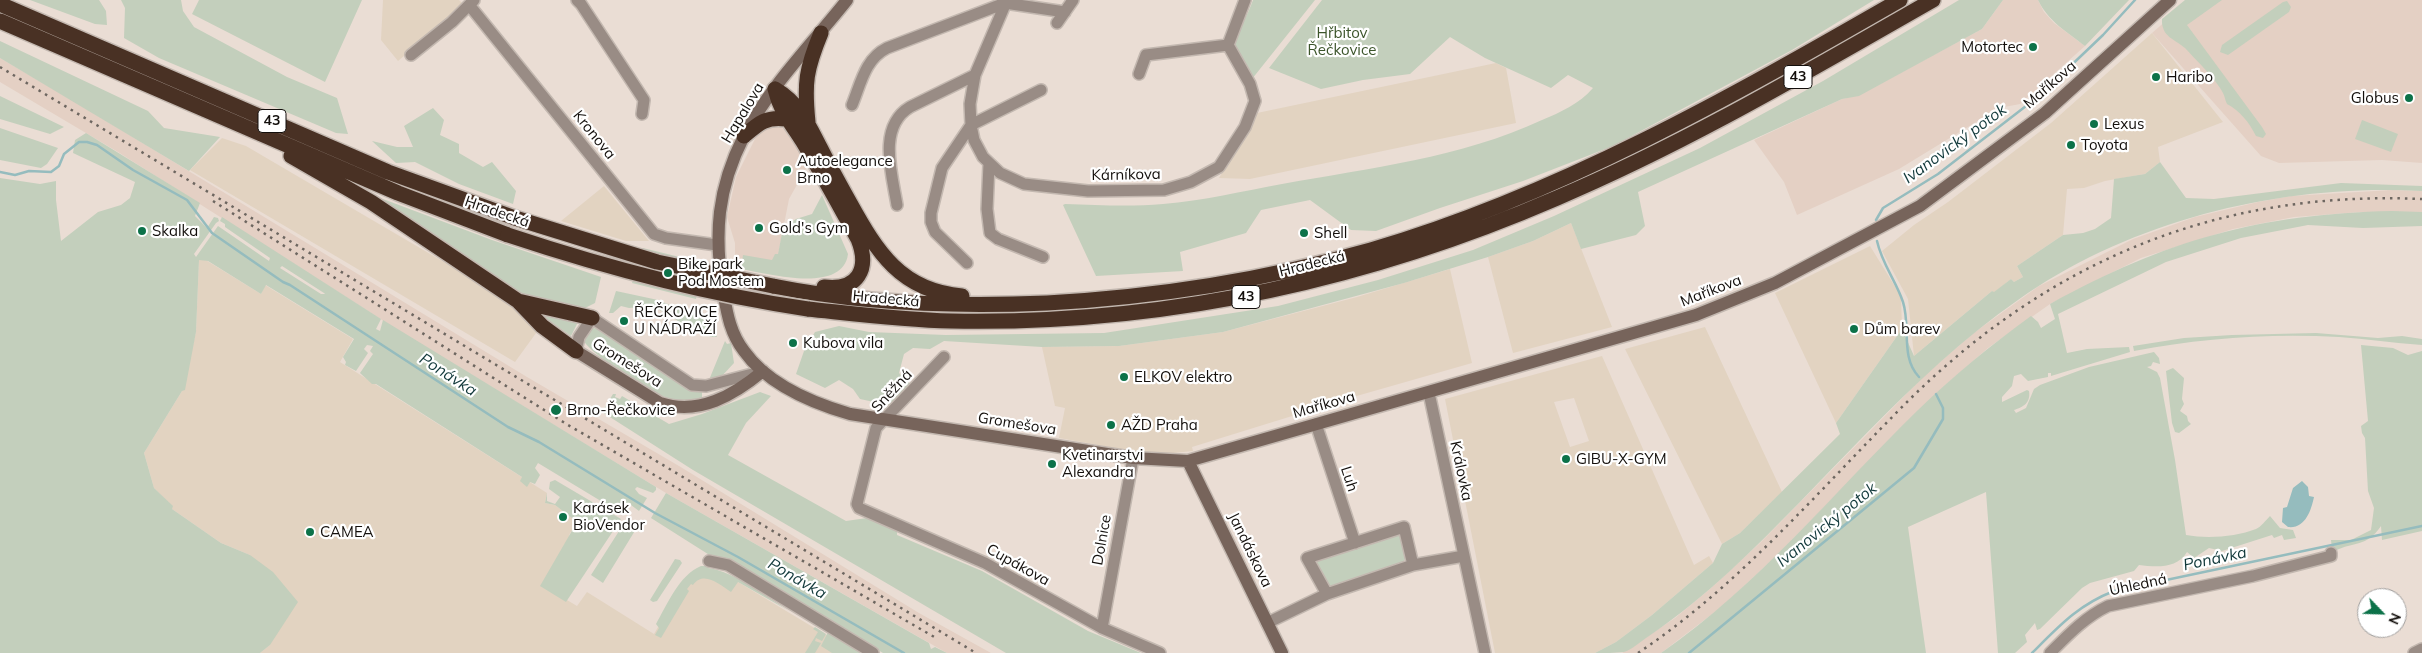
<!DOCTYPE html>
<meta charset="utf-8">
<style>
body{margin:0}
#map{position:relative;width:2422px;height:653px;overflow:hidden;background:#eaddd4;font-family:Mulish,sans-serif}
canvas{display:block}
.north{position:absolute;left:2357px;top:588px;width:50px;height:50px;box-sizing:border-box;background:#fff;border:1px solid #a19f9e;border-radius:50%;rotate:114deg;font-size:14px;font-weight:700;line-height:20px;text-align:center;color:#130f0c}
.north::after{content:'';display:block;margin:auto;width:18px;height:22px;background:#0c7249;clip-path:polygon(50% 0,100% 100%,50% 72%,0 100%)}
</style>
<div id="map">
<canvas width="2422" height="653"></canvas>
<div class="north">N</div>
</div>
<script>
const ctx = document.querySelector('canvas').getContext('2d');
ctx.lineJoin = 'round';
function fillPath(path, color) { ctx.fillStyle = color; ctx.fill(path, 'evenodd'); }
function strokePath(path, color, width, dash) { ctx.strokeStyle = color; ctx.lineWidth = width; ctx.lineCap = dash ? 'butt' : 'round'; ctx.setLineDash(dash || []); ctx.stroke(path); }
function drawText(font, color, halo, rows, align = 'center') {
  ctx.font = font + ' Mulish,sans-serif'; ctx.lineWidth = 4.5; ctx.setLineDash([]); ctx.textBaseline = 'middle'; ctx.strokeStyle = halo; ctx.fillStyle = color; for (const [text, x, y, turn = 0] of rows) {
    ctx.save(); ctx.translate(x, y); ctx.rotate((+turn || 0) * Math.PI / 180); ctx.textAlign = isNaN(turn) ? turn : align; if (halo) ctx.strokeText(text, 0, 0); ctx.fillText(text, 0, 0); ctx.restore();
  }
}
const built = new Path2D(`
 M2003,0h35l6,12 10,11 31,23 -65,58 -21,4 -100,61 -102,46 -13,-33 -30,-42 88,-41 17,-4 123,-66z
 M2190,0h232v163l-40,-3 -103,3 -18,-7 -109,-123z
 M0,58l72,42 455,277 152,89 240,147 72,40h-44l-281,-160 -262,-159 -286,-182 -118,-70z
 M775,123l16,11 17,31 -19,34 -11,56 -11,18 -32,-5v-25l-8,-26 9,-40 22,-44z
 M2392,190l30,1v21h-61l-67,5 -61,12 -92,29 -91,46 -62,44 -47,41 -166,168 -51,48 -63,48h-39l53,-35 35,-29 51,-47 166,-169 48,-41 64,-46 94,-47 62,-22 63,-15 33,-6z`);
const industrial = new Path2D(`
 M383,0h76l5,5 -66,56 -17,-21z
 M2152,33l71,89 -65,25 2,15 -15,12 -40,7 -21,7 -17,1 -4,46 -46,31 6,11 -9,5 -3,-3 -17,14 -2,-2 -78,65 -6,-57 -26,-48 32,-26 34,-23 103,-79z
 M1496,63l10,5 10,55 -266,56 -31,-1 38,-65z
 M222,138l24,8 261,153 32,30 -24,33 -325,-192z
 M604,186l45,55h-23l-65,-20z
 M1571,223l41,104 -99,26 -25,-96 45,-16z
 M1870,246l31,50 1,33 -66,94 -61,-130z
 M204,259l57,35 4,-9 88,54 -13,23 207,131 -2,10 10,2 22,17 -8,13 -2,65 10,6 10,-14 67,42 27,-47 18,-11 39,6 118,71h-596l10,-8 -20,-90 -29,-12 -49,-34v-3l-18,-18 -10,-35 38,-62 14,-59 3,-72z
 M1450,269l22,94 -112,32 -168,52 1,4 -30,3 -25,-2 -79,-14 6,-30 -10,-2 -13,-59 77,-1 104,-14 134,-35z
 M1705,327l77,165 -42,41 -18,11 -97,-195z
 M1602,356l92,209 15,-9 4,7 -61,52 -36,27 -21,11h-100l-50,-254zM1574,398l15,43 -19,6 -16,-45z`);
const green = new Path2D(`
 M30,0h69l7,11 1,14 -12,-1z
 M121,0h60l2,11 11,16 93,50 50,21 11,36 -12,-1 -177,-75 -35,-20 1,-30z
 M199,0h163l-37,82 -133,-68z
 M1253,0h62l-63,79 -19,-32c5,-17 14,-30 20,-47z
 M1322,0h552l-82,50 -179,96 -90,35 -83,27 -64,23 -25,-1 -41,-30 -49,10 -15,23 -66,19 3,19 -87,5 -33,-71 2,-1c33,1 65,3 98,0 40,-3 80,-13 119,-20 88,-16 178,-26 260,-64 19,-8 37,-16 51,-32l-25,-13 -17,13 -66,-30 -35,-21 -40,37 -47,6 -42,9 -52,-21z
 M1959,0h44l-21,29 -123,67 -17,3 -204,93 7,34 -9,9 -55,14 -10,-26 -38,18 -45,16 -84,26 -181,49 -104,14 -77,1 -98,-6 -14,8 -17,-1 -9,6 -5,19 13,13 -24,19 -28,-6 -7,-10 -14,-9 -14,8 -29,-14 8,-23 11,-19 24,-6 30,6 77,3 158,-2 174,-27 100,-26 95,-30 81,-34 146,-68 123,-67z
 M2038,0h91l-44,46c-18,-14 -37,-25 -47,-46z
 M2185,0h37l-35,25 75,102 4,7 -3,4 -7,-2c-7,-14 -16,-25 -29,-32 -2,-4 -2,-7 -4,-11 -7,-14 -27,-33 -38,-45 -10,-9 -24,-11 -23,-29z
 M2287,1l4,6 -2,5 -61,43 -8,-3 2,-7 61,-43z
 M0,41l148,70 16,17 56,9 -31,34 -189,-113z
 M0,96l64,31 -14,7 -50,-15z
 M433,108l11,12 -4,15 19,9v9l24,14 9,-5 24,29 -3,13 -54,-20 -44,-22 -19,1 -24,-22 25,6h16l-9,-21z
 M2362,120l36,14 -7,18 -36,-13z
 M0,128l58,20 -11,16 -6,4 -41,-8z
 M86,133l114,70 -5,13 12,12 7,-11 4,1 1,3 -3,2 -22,31 2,3 22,-31 51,35 1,-3 -45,-31v-3l-5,-3 2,-4 159,102 -5,10 4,2 3,-11 273,167v3l-3,3 -16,-6 -2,2 4,5 8,4 -8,13 -8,-6 -7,10 -86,-52 -3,5 5,7 -5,9 -5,-2 -3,5 -7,-6 2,-4 -146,-93h-4l-12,-11 13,-19 -3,-3 3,-5 -6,-1 -3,4 4,4 -12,18 -11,-6 1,-3 -3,-5 11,-18 -88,-54 -5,9 -53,-33 -9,-1 -3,72 -11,58 -3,1 -38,62 10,35 19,18 -1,3 49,34 29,12 23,17 25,30 -28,43 -10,8h-260v-475l40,6 16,-3v19l5,41 37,-29 23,-7 9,-7 5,-16 -62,-29 2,-13zM282,266l42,27 1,1h-4l-41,-26z
 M2160,162l26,36 28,1 127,-16 81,3v5c-138,-8 -290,28 -404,109 -109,76 -191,181 -288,271 -26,24 -52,45 -81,65 -8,5 -16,13 -25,16 -8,1 -21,1 -29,1l21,-11 36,-27 61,-52 9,-19 18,-11 100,-99 -4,-11 66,-94 12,27 78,-65 2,1 17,-13 3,3 9,-5 -6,-11 46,-31 20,-2 12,-4 16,-11 3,-39 31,-5z
 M822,195l26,59c-5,41 -82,19 -107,15l2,-14 29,5 3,-6h3l5,-26 13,-9 16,-5z
 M375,196l117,44 109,37 -6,26 -14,7 -54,-12z
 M2392,211l30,1v14l-59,2 -55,-3 -67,13 -75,24 -108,52 9,39 20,-4 42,-2 1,5 -79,24v-3h-3v4l-20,4 -7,-7 -7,2 -2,10 -10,11v5l25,-12 2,1c2,12 -6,16 -15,19l2,3 10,-5 8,-19 6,-4 49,-18 65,-15 5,6 1,6 -7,-2 -2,4 -4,1 10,5 3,6 15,82 11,75c21,4 50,2 70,-6 5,-2 10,-9 14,-13l10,12 13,2 3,8 -12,2 -2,-5 -8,3 -2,-3 -50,16 -13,-3 -15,10 -7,-6c-10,17 -31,15 -48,13l-5,6 -44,12 -8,5 -42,41 -3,1 -2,-7 -10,12 2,7 -12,11h-17l-12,-161 -78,35 18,126h-265c98,-68 172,-160 256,-242 36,-35 74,-66 114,-95l7,6 3,6 14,-9 -5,-15c116,-64 209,-90 342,-93z
 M643,248l61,15 -8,36 -64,-16z
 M616,291l42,9 53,22 6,15h-6l-33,-16 -25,-15 -24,2 -8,-2 -8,7h-4z
 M540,314l38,8 -7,14z
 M593,328l9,1 87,61 13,2v6c-9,3 -22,4 -31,1 -16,-4 -80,-44 -87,-58l5,-12z
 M2316,333l62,5 24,-2 20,3v6c-28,-2 -56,-6 -83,-8 -68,-4 -138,1 -205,14l-1,-5 51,-8 48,-3z
 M725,341l2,3 4,-1 3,20 -13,14 -12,3z
 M2361,345l32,3 15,7 14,-4v180l-40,9 -1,-14c-15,22 -27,15 -46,25l-3,-2 -1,-9h20l20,-10 3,-22 -6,-17 -3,-53 -3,-5 -1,-7 7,-5z
 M2173,368l11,10 -2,21 2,5 -4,7 7,5 1,5 3,3 -12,9 -4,-1 -3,-9 -6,-52z
 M760,392l11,4 -25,27 -18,32 118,66 21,-3 30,13v4l85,36 106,60 53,22h-135l-313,-183 -91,-58 11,-18h3l-1,3 5,2 2,-3 47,28 33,-10z
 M555,480l66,39 -55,83 -26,-16 37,-64 -22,-17 -10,-2 2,-10v8l8,3 5,-7 -11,-8 1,-7z
 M666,493l263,150 2,6 4,-2 12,6h-64l-148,-89 -13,-6 -11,-2 -60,-38z
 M629,525l7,4 -33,54 -12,-8 30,-47z
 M1399,534l7,24 -7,9 -72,22 -11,-26 1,-3z
 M675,559l5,1 2,3 -25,38 -4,1 -3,-2z
 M701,566h7v2c26,3 60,30 83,44l-53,-30 -7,10c-11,-7 -27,-22 -38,-7l-2,-1 -4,5 2,2 -28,47 -6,-3 4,-7 -3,-4c11,-19 23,-49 45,-58z
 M815,627l11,7 -4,7 -6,-3 -1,3 6,2 -6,10h-10l13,-21 -5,-3z
 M828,632l35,21h-31l-11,-7z`);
const water = new Path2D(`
 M2302,481l6,6 1,9 5,1c-3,14 -9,32 -26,30l-6,-5 1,-14 4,-1 6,-19z`);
const stream = new Path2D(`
 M2038,97l65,-62 32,-35
 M0,172l15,3 14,-4 22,1 8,-6 5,-12 15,-12h8l10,3 36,25 54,30 25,33 71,49 7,3 218,142 31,15 116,71 83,44 166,96
 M1876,220l7,-12 55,-34 88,-68
 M1877,241c5,23 19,40 26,61 8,25 -3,55 16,75
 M1689,653l225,-185 29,-49v-11l-7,-14
 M2032,653c27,-27 46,-48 82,-62l308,-65`);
const street = new Path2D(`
 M577,0l4,4 63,96 -2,14
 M1007,0l-32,75 -5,29 1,21 3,15 9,17 17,16 24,11 64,7 76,-1 27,-8 28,-15 26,-40 10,-26 -5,-17 -22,-39 17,-45
 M470,6l184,228 12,4 51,7
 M1057,23l16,-23
 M411,55l41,-33 22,-22
 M1139,74l7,-19 82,-10
 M852,105c9,-22 13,-46 35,-57l118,-45 60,9
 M989,164l-2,45 3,24 8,6 45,18
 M897,205c-5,-31 -20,-78 13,-98l65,-32
 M967,263l-32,-31 -4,-10v-9l11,-45 29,-43 70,-35
 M576,351l3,-14 13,-19 100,67 14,1 54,-14
 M944,357l-68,71 -19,76 2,4 126,55 117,65 58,25
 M1429,393l56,260
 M1316,424l39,119
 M709,561l19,4 145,88
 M1327,594l-20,-36 97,-31 9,38
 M1267,623l60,-29 86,-29 51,-9
 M1102,628l31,-170
 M2050,653c18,-18 35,-36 58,-47l145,-30 78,-20v-3
 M2414,653l8,-4`);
const secondary = new Path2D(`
 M847,0c-35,44 -77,86 -103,136 -27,53 -30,98 -21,155 4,22 7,42 21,60 24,34 68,52 106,63l283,44 55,3 508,-146 79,-32 145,-77 125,-93 125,-113
 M576,351l84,52c39,13 74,-8 103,-32
 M1188,461l94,192`);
const highway = new Path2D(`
 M0,4l388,168 127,46
 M0,21l398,172 110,42
 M775,89c25,15 33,35 46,60 9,18 19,36 29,54 27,49 51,88 112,93
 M775,89c6,25 16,33 28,53 19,32 37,65 55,97 12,30 0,52 -34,48
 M808,122c-4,-39 -2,-53 13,-89
 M744,136c14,-12 22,-20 42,-17
 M291,156l80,46 147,99 24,25 34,25
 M773,286c90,18 182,21 274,17 110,-6 218,-23 324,-53 188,-55 360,-153 529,-250
 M518,301l74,17
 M808,309c48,5 95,11 143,12 210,4 414,-40 606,-123 130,-55 253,-128 376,-198`);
const rail = new Path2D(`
 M0,67l976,586
 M213,201l355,224 368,213
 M1638,653c103,-69 182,-164 269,-251 143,-142 312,-212 515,-203`);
const highwayBridge = new Path2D(`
 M515,218l142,44 116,24
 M508,235c99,33 197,59 300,74`);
const markers = [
 [2033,47,5,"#0c7249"],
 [2156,77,5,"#0c7249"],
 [2409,98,5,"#0c7249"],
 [2094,124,5,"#0c7249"],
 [2071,145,5,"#0c7249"],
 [787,170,5,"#0c7249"],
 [759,228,5,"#0c7249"],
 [142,231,5,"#0c7249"],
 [1304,233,5,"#0c7249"],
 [668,273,5,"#0c7249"],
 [624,321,5,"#0c7249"],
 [1854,329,5,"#0c7249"],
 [793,343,5,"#0c7249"],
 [1124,377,5,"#0c7249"],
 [556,410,6,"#0c7249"],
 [1111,425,5,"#0c7249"],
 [1566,459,5,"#0c7249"],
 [1052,464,5,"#0c7249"],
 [563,517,5,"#0c7249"],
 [310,532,5,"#0c7249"]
];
const shields = [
 [1798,77,28],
 [272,121,28],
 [1246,297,28]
];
const shieldNames = [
 ["43",1798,77],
 ["43",272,121],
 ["43",1246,297]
];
const parkNames = [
 ["Hřbitov",1342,33],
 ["Řečkovice",1342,50]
];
const poiNames = [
 ["Motortec",2023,47,"right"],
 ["Haribo",2166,77],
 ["Globus",2399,98,"right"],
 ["Lexus",2104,124],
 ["Toyota",2081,145],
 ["Autoelegance",797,161],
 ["Brno",797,178],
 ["Gold's Gym",769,228],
 ["Skalka",152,231],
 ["Shell",1314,233],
 ["Bike park",678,264],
 ["Pod Mostem",678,281],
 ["ŘEČKOVICE",634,312],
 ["U NÁDRAŽÍ",634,329],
 ["Dům barev",1864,329],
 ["Kubova vila",803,343],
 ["ELKOV elektro",1134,377],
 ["Brno-Řečkovice",567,410],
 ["AŽD Praha",1121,425],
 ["Kvetinarstvi",1062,455],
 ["Alexandra",1062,472],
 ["GIBU-X-GYM",1576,459],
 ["Karásek",573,508],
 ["BioVendor",573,525],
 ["CAMEA",320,532]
];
const streetNames = [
 ["Maříkova",2050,85,-41],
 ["Hapalova",743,113,-59],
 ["Kronova",594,135,51],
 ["Kárníkova",1126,175,-1],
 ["Hradecká",497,212,19],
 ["Hradecká",1312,264,-14],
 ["Maříkova",1711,291,-21],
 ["Hradecká",886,299,5],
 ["Gromešova",627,363,32],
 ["Sněžná",892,391,-47],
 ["Maříkova",1324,405,-16],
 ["Gromešova",1017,424,9],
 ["Královka",1461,471,78],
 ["Luh",1349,479,72],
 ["Dolnice",1102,540,-80],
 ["Jandáskova",1250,550,64],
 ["Cupákova",1018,565,29],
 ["Úhledná",2138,585,-12]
];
const waterNames = [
 ["Ivanovický potok",1955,144,-36],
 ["Ponávka",448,375,33],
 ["Ivanovický potok",1827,525,-39],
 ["Ponávka",2215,559,-12],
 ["Ponávka",797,579,30]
];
fillPath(built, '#e4d0c4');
fillPath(industrial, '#e2d3c1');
fillPath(green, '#c3cfbc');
fillPath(water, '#95bcbe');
strokePath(stream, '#95bcbe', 2.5);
strokePath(street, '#c3b8b0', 14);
strokePath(secondary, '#c3b8b0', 15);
strokePath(highway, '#c3b8b0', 18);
strokePath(street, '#998c85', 11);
strokePath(secondary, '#77645b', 12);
strokePath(highway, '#493124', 15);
strokePath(rail, '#6d6660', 2.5, [2.5, 5]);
strokePath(highwayBridge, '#c3b8b0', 18, []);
strokePath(highwayBridge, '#493124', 15);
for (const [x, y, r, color] of markers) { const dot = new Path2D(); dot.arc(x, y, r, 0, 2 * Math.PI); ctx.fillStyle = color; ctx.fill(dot); strokePath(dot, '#fff', 2); }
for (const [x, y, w] of shields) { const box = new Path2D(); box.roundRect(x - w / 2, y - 11.5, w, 23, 4); ctx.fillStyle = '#fff'; ctx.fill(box); strokePath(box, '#130f0c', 1); }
drawText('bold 14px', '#130f0c', null, shieldNames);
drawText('15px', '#3c552b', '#fff', parkNames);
drawText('15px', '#130f0c', '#fff', poiNames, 'left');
drawText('15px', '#130f0c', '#fff', streetNames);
drawText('italic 16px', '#12393b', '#fff', waterNames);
</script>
